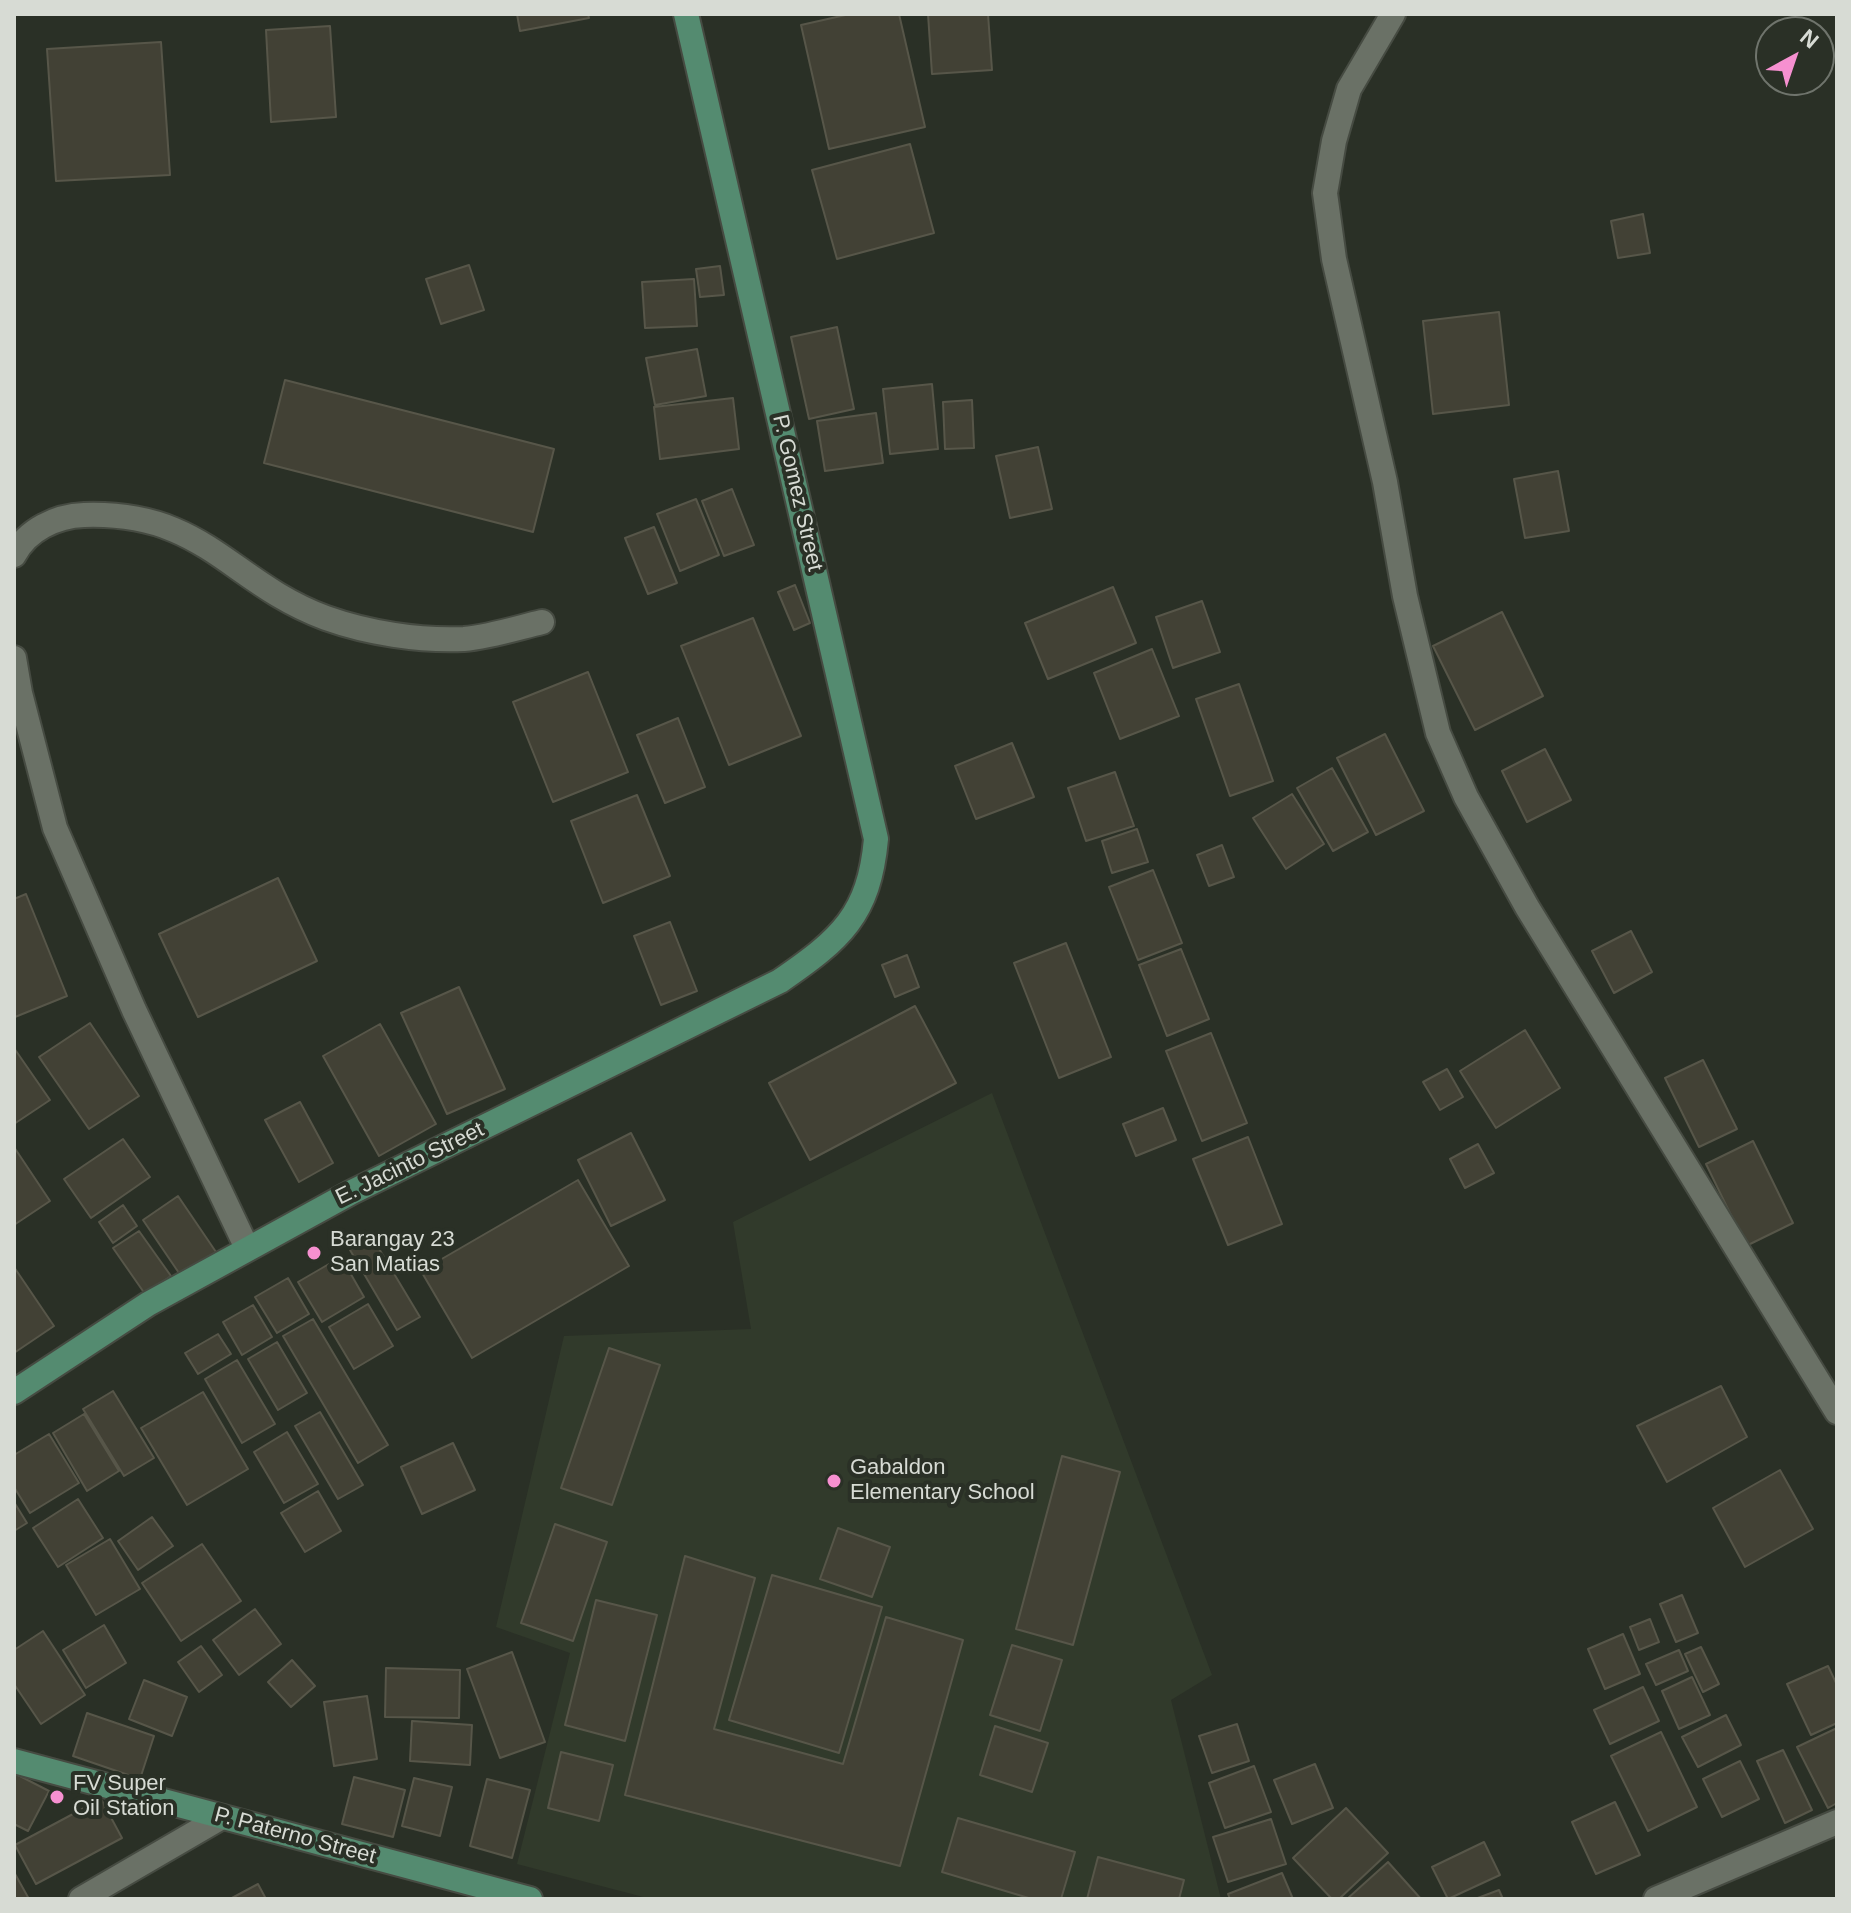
<!DOCTYPE html>
<style>
body{margin:0}
#map{position:relative;width:1851px;height:1913px;overflow:hidden;background:#2a3026;font-family:Helvetica,sans-serif}
canvas{display:block}
.frame{position:absolute;inset:0;border:16px solid #d7dbd4;pointer-events:none}
.north{position:absolute;left:1755px;top:16px;width:80px;height:80px;box-sizing:border-box;background:#2a3026;border:2px solid #6f746c;border-radius:50%;rotate:40deg;font-size:22px;font-weight:700;line-height:32px;text-align:center;color:#d7dbd4}
.north::after{content:'';display:block;margin:auto;width:28px;height:36px;background:#f690d0;clip-path:polygon(50% 0,100% 100%,50% 72%,0 100%)}
</style>
<div id="map">
<canvas width="1851" height="1913"></canvas>
<div class="frame"></div>
<div class="north">N</div>
</div>
<script>
const ctx = document.querySelector('canvas').getContext('2d');
ctx.lineJoin = 'round';
function fillPath(path, color) { ctx.fillStyle = color; ctx.fill(path, 'evenodd'); }
function strokePath(path, color, width, dash) { ctx.strokeStyle = color; ctx.lineWidth = width; ctx.lineCap = dash ? 'butt' : 'round'; ctx.setLineDash(dash || []); ctx.stroke(path); }
function drawText(font, color, halo, rows, align = 'center') {
  ctx.font = font + ' Helvetica,sans-serif'; ctx.lineWidth = 8; ctx.setLineDash([]); ctx.textBaseline = 'middle'; ctx.strokeStyle = halo; ctx.fillStyle = color; for (const [text, x, y, turn = 0] of rows) {
    ctx.save(); ctx.translate(x, y); ctx.rotate((+turn || 0) * Math.PI / 180); ctx.textAlign = isNaN(turn) ? turn : align; if (halo) ctx.strokeText(text, 0, 0); ctx.fillText(text, 0, 0); ctx.restore();
  }
}
const built = new Path2D(`
 M992,1093l220,582 -41,25 50,199h-570l-134,-35 53,-211 -74,-26 68,-291 187,-7 -18,-107z`);
const building = new Path2D(`
 M517,14h71l1,4 -69,13z
 M850,14h49l26,113 -96,22 -28,-124z
 M928,14h60l4,56 -60,4z
 M330,26l6,91 -65,5 -5,-92z
 M161,42l9,133 -114,6 -9,-132z
 M910,144l24,89 -97,26 -25,-89z
 M1643,214l7,39 -32,5 -7,-37z
 M469,265l15,45 -43,14 -15,-45z
 M720,266l4,29 -24,2 -4,-28z
 M694,279l3,47 -52,2 -3,-46z
 M1499,312l10,93 -76,9 -10,-93z
 M837,327l17,82 -45,10 -18,-82z
 M697,349l9,47 -51,9 -9,-47z
 M285,380l269,69 -21,83 -269,-69z
 M932,384l6,65 -48,5 -7,-65z
 M733,398l6,51 -79,10 -6,-52z
 M972,400l2,48 -29,1 -2,-47z
 M876,413l7,50 -58,8 -8,-50z
 M1038,447l14,62 -42,9 -14,-62z
 M1558,471l11,60 -44,7 -11,-59z
 M732,489l22,56 -30,11 -22,-55z
 M696,499l23,56 -39,16 -23,-57z
 M654,527l23,56 -29,11 -23,-56z
 M795,585l15,38 -16,7 -16,-38z
 M1113,587l23,56 -88,36 -23,-56z
 M1202,601l18,51 -47,16 -17,-51z
 M1502,612l41,84 -68,34 -42,-84z
 M753,618l48,118 -72,29 -48,-119z
 M1152,649l27,67 -59,23 -26,-66z
 M588,672l40,100 -75,30 -40,-100z
 M1239,684l34,97 -43,15 -34,-97z
 M678,718l27,69 -40,16 -28,-68z
 M1385,734l39,77 -48,24 -39,-77z
 M1012,743l22,54 -58,22 -21,-53z
 M1545,749l26,51 -44,22 -25,-51z
 M1332,768l36,64 -35,19 -36,-63z
 M1115,772l19,54 -48,15 -18,-53z
 M1292,794l32,50 -38,25 -33,-51z
 M637,795l33,81 -67,27 -32,-82z
 M1137,829l11,33 -36,11 -10,-32z
 M1222,845l12,32 -25,9 -12,-31z
 M1153,870l29,73 -44,17 -29,-73z
 M278,878l39,83 -119,56 -39,-83z
 M26,894l41,102 -52,21 -1,-118z
 M670,922l27,69 -36,14 -27,-69z
 M1631,931l21,41 -38,21 -22,-42z
 M1066,943l45,114 -52,21 -45,-115z
 M1181,949l28,70 -42,17 -28,-71z
 M907,955l12,32 -24,10 -13,-32z
 M459,987l46,102 -58,25 -46,-101z
 M915,1006l41,77 -146,77 -41,-77z
 M90,1023l49,73 -50,33 -50,-72z
 M380,1024l56,100 -57,32 -56,-100z
 M1525,1030l35,58 -64,40 -36,-57z
 M1211,1033l36,90 -45,18 -36,-90z
 M14,1048l36,52 -36,24z
 M1703,1060l34,69 -38,18 -34,-69z
 M1447,1069l16,28 -23,13 -17,-28z
 M300,1102l33,61 -34,19 -34,-62z
 M1163,1108l13,32 -40,16 -13,-32z
 M631,1133l34,67 -54,26 -33,-66z
 M1248,1137l34,87 -54,21 -35,-86z
 M123,1139l27,38 -59,41 -27,-39z
 M1753,1141l40,82 -47,23 -40,-82z
 M1478,1144l16,29 -29,15 -15,-29z
 M14,1147l36,54 -36,24z
 M578,1180l51,86 -157,92 -51,-87z
 M178,1196l38,56 -35,24 -38,-56z
 M123,1205l14,21 -24,17 -14,-21z
 M139,1231l32,45 -26,18 -32,-46z
 M372,1237l48,80 -23,13 -47,-80z
 M341,1257l23,40 -42,25 -24,-40z
 M14,1267l40,59 -40,27z
 M288,1278l21,36 -32,19 -22,-36z
 M368,1304l25,42 -39,23 -25,-42z
 M253,1305l19,32 -30,18 -19,-33z
 M313,1319l75,126 -30,18 -75,-127z
 M218,1334l13,20 -33,20 -13,-21z
 M277,1342l30,51 -29,17 -30,-51z
 M609,1348l51,17 -48,140 -51,-17z
 M237,1360l38,64 -33,19 -37,-64z
 M1721,1386l26,51 -80,45 -30,-56z
 M113,1391l41,67 -30,18 -41,-67z
 M203,1392l45,77 -61,36 -46,-77z
 M320,1412l43,73 -25,14 -43,-73z
 M84,1414l35,57 -32,20 -34,-58z
 M287,1432l31,52 -34,19 -30,-51z
 M49,1434l30,49 -49,30 -16,-26v-32z
 M453,1443l22,47 -53,24 -21,-47z
 M1062,1456l58,16 -47,173 -57,-16z
 M1780,1470l33,59 -68,38 -32,-59z
 M318,1491l23,40 -36,21 -24,-39z
 M78,1499l25,39 -45,29 -25,-39z
 M14,1502l13,21 -13,8z
 M152,1517l21,29 -35,24 -20,-29z
 M555,1524l52,18 -34,99 -52,-18z
 M838,1528l52,19 -18,50 -52,-18z
 M110,1539l30,50 -44,26 -30,-50z
 M202,1544l39,57 -60,40 -39,-58z
 M685,1556l70,22 -41,151 129,35 43,-147 77,23 -63,226 -275,-71z
 M772,1575l110,32 -43,146 -110,-33z
 M1682,1595l16,38 -22,9 -16,-38z
 M596,1600l61,15 -32,126 -60,-16z
 M255,1609l26,35 -42,31 -26,-35z
 M1650,1619l9,23 -20,8 -9,-23z
 M104,1625l22,38 -40,25 -23,-38z
 M43,1631l42,64 -44,29 -27,-40v-34z
 M1623,1634l17,40 -35,15 -17,-40z
 M1012,1645l50,15 -22,71 -50,-16z
 M201,1646l21,29 -23,17 -21,-30z
 M1701,1647l18,37 -16,8 -18,-38z
 M1679,1650l9,21 -32,14 -10,-21z
 M512,1652l33,90 -45,16 -33,-89z
 M292,1660l23,26 -24,21 -23,-25z
 M1828,1666l9,19v38l-26,12 -24,-51z
 M386,1668l74,2 -1,48 -74,-1z
 M1692,1677l18,38 -31,14 -17,-38z
 M144,1680l43,17 -15,39 -43,-17z
 M1643,1687l16,34 -49,23 -16,-34z
 M367,1696l10,63 -43,7 -10,-64z
 M87,1713l67,23 -14,43 -67,-23z
 M1726,1715l15,30 -43,22 -16,-30z
 M412,1721l60,4 -2,40 -60,-4z
 M1237,1724l12,37 -37,12 -13,-37z
 M995,1726l53,17 -16,49 -52,-17z
 M1837,1728v75l-9,5 -31,-61z
 M1661,1732l36,75 -49,24 -37,-75z
 M1783,1750l29,60 -27,13 -28,-62z
 M561,1752l52,13 -14,56 -51,-13z
 M1740,1761l19,38 -37,18 -19,-38z
 M1315,1764l18,44 -41,16 -18,-44z
 M1254,1766l17,46 -46,16 -16,-45z
 M14,1773l35,18 -21,40 -14,-7z
 M354,1777l51,13 -12,47 -51,-13z
 M414,1778l38,9 -12,49 -38,-10z
 M487,1779l43,11 -18,68 -42,-12z
 M101,1799l21,39 -86,46 -21,-39z
 M1615,1802l25,53 -44,19 -24,-52z
 M1346,1808l42,45 -49,46h-7l-39,-41z
 M958,1818l117,34 -14,47h-29l-90,-27z
 M1271,1819l15,45 -58,18 -15,-45z
 M1484,1842l16,33 -52,24 -16,-32z
 M1098,1857l86,23 -5,19h-92z
 M1388,1862l33,37h-74z
 M14,1872l15,27h-15z
 M1282,1873l11,26h-63l-2,-5z
 M258,1884l8,15h-36z
 M1499,1890l4,9h-28z`);
const minor = new Path2D(`
 M1393,14l-44,75 -15,52 -9,52 9,66 51,223 20,114 33,137 28,64 61,110 310,505
 M14,555c13,-25 42,-39 70,-40 121,-4 145,67 242,103 42,15 93,23 138,21 25,-2 53,-11 78,-17
 M14,658l6,35 35,135 79,182 113,238
 M81,1899l141,-82
 M1656,1899l181,-77`);
const major = new Path2D(`
 M14,1392l134,-88 204,-112 428,-211c61,-42 89,-66 96,-142l-190,-825
 M14,1761l516,138`);
const markers = [
 [314,1253,8,"#f690d0"],
 [834,1481,8,"#f690d0"],
 [57,1797,8,"#f690d0"]
];
const streetNames = [
 ["P. Gomez Street",797,493,77],
 ["E. Jacinto Street",410,1164,-26],
 ["P. Paterno Street",295,1836,15]
];
const poiNames = [
 ["Barangay 23",330,1240],
 ["San Matias",330,1265],
 ["Gabaldon",850,1468],
 ["Elementary School",850,1493],
 ["FV Super",73,1784],
 ["Oil Station",73,1809]
];
fillPath(built, '#313a2b');
fillPath(building, '#424135');
strokePath(building, '#575649', 2);
strokePath(minor, '#464b42', 28);
strokePath(major, '#464b42', 28);
strokePath(minor, '#6a7166', 24);
strokePath(major, '#548b70', 24);
for (const [x, y, r, color] of markers) { const dot = new Path2D(); dot.arc(x, y, r, 0, 2 * Math.PI); ctx.fillStyle = color; ctx.fill(dot); strokePath(dot, '#2a3026', 3); }
drawText('22px', '#d7dbd4', '#2a3026', streetNames);
drawText('22px', '#d7dbd4', '#2a3026', poiNames, 'left');
</script>
